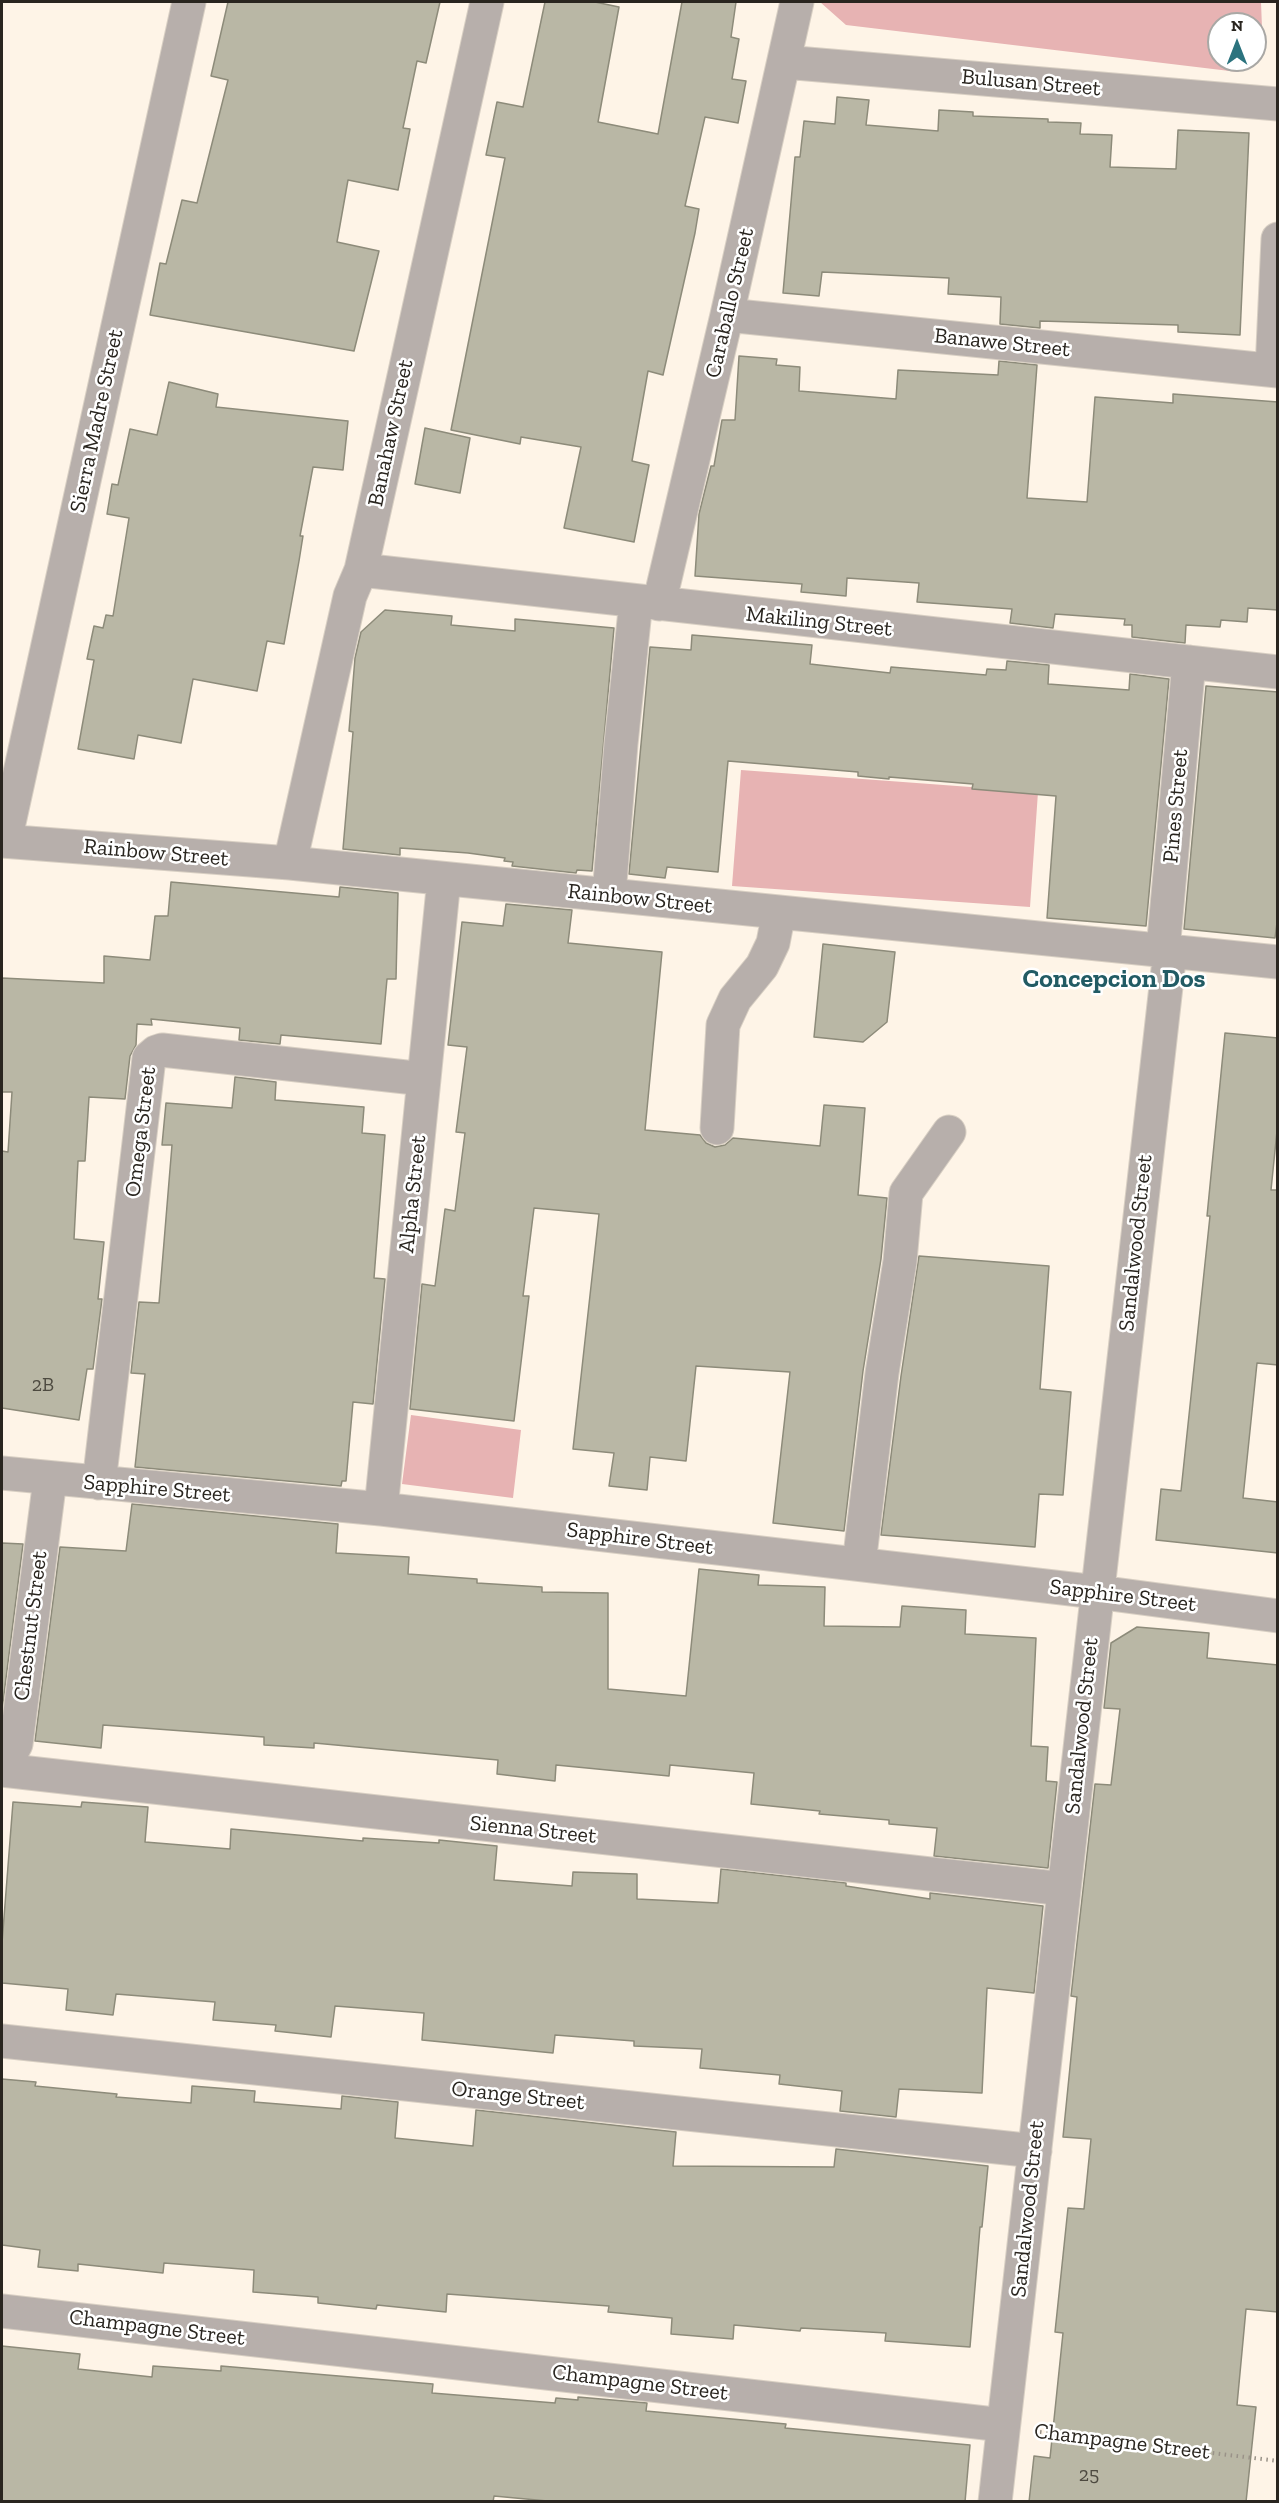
<!DOCTYPE html>
<style>
body{margin:0}
#map{position:relative;width:1279px;height:2503px;overflow:hidden;background:#fef4e7;font-family:"Zilla Slab",serif}
canvas{display:block}
.frame{position:absolute;inset:0;border:3px solid #29251f;pointer-events:none}
.north{position:absolute;left:1207px;top:12px;width:60px;height:60px;box-sizing:border-box;background:#fff;border:2px solid #a9a8a5;border-radius:50%;rotate:0deg;font-size:16px;font-weight:700;line-height:24px;text-align:center;color:#29251f}
.north::after{content:'';display:block;margin:auto;width:21px;height:27px;background:#2b737e;clip-path:polygon(50% 0,100% 100%,50% 72%,0 100%)}
</style>
<div id="map">
<canvas width="1279" height="2503"></canvas>
<div class="frame"></div>
<div class="north">N</div>
</div>
<script>
const ctx = document.querySelector('canvas').getContext('2d');
ctx.lineJoin = 'round';
function fillPath(path, color) { ctx.fillStyle = color; ctx.fill(path, 'evenodd'); }
function strokePath(path, color, width, dash) { ctx.strokeStyle = color; ctx.lineWidth = width; ctx.lineCap = dash ? 'butt' : 'round'; ctx.setLineDash(dash || []); ctx.stroke(path); }
function drawText(font, color, halo, rows, align = 'center') {
  ctx.font = font + ' "Zilla Slab",serif'; ctx.lineWidth = 5; ctx.setLineDash([]); ctx.textBaseline = 'middle'; ctx.strokeStyle = halo; ctx.fillStyle = color; for (const [text, x, y, turn = 0] of rows) {
    ctx.save(); ctx.translate(x, y); ctx.rotate((+turn || 0) * Math.PI / 180); ctx.textAlign = isNaN(turn) ? turn : align; if (halo) ctx.strokeText(text, 0, 0); ctx.fillText(text, 0, 0); ctx.restore();
  }
}
const green = new Path2D(`
 M820,2h441l2,51 -8,5v-34h-36v36h34l-15,12 -392,-47z
 M741,770l297,22 -8,115 -298,-21z
 M411,1415l110,15 -8,68 -111,-14z`);
const building = new Path2D(`
 M228,2h212l-14,61 -9,-2 -14,67 7,1 -12,61 -50,-10 -11,62 42,9 -25,100 -204,-36 10,-52 6,1 16,-64 15,3 31,-123 -17,-4z
 M545,2h50l24,5 -21,115 60,12 24,-132h54l-5,35 8,2 -7,40 14,2 -8,42 -33,-6 -20,89 14,3 -4,24 -32,142 -15,-4 -16,90 17,4 -15,77 -70,-14 17,-81 -60,-10 -1,7 -69,-14 54,-272 -19,-3 11,-53 26,5z
 M837,97l32,3 -3,25 72,6 1,-21 34,2v4l75,3v3l33,1 -1,11 32,1 -2,32 66,2 2,-39 71,3 -9,202 -62,-3v-7l-138,-4v7l-40,-4 1,-27 -53,-3 1,-16 -127,-6 -3,24 -36,-3 12,-136h5l4,-36 31,3z
 M739,356l38,3 -1,6 24,2 -1,24 97,8 2,-29 100,5 1,-14 38,4 -10,133 60,4 8,-105 78,6v-9l105,8v208l-30,-2 -1,14 -26,-2 -1,7 -34,-2 -1,18 -53,-6v-12h-8l1,-6 -70,-5 -2,14 -43,-5 2,-14 -95,-7 2,-19 -72,-5 -1,18 -45,-4 1,-8 -107,-8 4,-62 12,-48h3l8,-46h13z
 M169,382l49,12 -2,13 132,14 -5,49 -30,-3 -13,69h3l-4,25 -15,83 -17,-3 -10,50 -64,-12 -12,64 -43,-8 -4,24 -56,-10 16,-89 -7,-1 7,-33 9,2 3,-13 7,1 16,-98 -22,-4 5,-30 6,1 12,-56 27,6z
 M425,428l45,10 -10,55 -45,-9z
 M385,610l67,6 -1,9 64,6v-12l99,9 -22,243 -15,-1 -1,3 -64,-7 1,-4 -9,-1 1,-3 -37,-5 -68,-5v7l-57,-6 10,-117 -4,-1 6,-73 6,-26z
 M692,635l120,10 -2,19 80,9 1,-6 95,8 1,-6 19,1 1,-9 42,4 -1,19 81,6 1,-16 39,5 -23,247 -99,-8 9,-122 -84,-7 1,-5 -84,-7v2l-31,-3v-4l-130,-11 -10,111 -51,-5 -2,11 -36,-4 21,-227 41,3z
 M1206,686l72,6v223l-3,23 -91,-9z
 M171,882l168,15 1,-10 58,6 -2,86h-9l-6,65 -100,-9 -1,9 -41,-4 1,-12 -89,-9 1,6 -15,-1 -1,21 -6,11 -5,43 -36,-2 -4,64h-7l-4,78 30,3 -6,57h4l-9,70h-6l-8,51 -77,-12v-257l6,1 4,-60h-10v-114l102,5v-27l46,4 5,-44h13z
 M506,904l66,6 -4,33 94,9 -17,178 55,5 6,8 9,4 10,-2 8,-7 87,8 4,-41 41,3 -7,87 29,3 -6,61 -18,112 -19,160 -71,-8 17,-151 -94,-6 -10,95 -36,-4 -3,33 -38,-4 5,-33 -41,-4 26,-235 -65,-6 -11,88h6l-15,125 -104,-12 12,-125 13,2 10,-77 10,2 10,-78 -9,-1 11,-85 -19,-2 14,-123 41,4z
 M823,944l72,8 -8,70 -24,20 -49,-5z
 M1225,1033l53,5v83l-7,69h7v175l-21,-2 -14,135 35,4v51l-122,-13 5,-51 20,2 29,-275h-3z
 M235,1077l41,5 -1,18 89,7 -2,26 23,2 -11,143 11,1 -12,125 -20,-2 -7,79h-4l-1,5 -206,-19 10,-93 -14,-1 8,-71 20,1 13,-158h-10l4,-42 66,5z
 M919,1256l130,10 -9,123 31,3 -8,103 -24,-1 -4,53 -154,-12 20,-159z
 M132,1504l206,20 -2,29 73,4 -1,17 69,5v4l65,4v5l66,1v96l78,7 13,-127 60,6 -1,10 67,2 -1,39 76,1 2,-21 64,4 -1,24 71,4 -5,108 17,1 -2,34 11,1 -9,86 -114,-12 3,-28 -48,-4v-4l-70,-6 1,-3 -69,-7 3,-31 -84,-8 -1,11 -113,-11 -1,16 -58,-7 1,-14 -184,-17v5l-50,-3v-8l-161,-12 -2,23 -66,-7 25,-194 66,4z
 M2,1543l21,1 -21,166z
 M1137,1627l72,6 -2,25 71,7v647l-32,-3 -9,96 19,2 -10,95h-217l5,-46 16,2 13,-125 -8,-1 13,-124 16,1 7,-70 -28,-2 14,-140 -6,-1 24,-212 16,1 9,-76 -16,-1 7,-65z
 M13,1802l68,5 1,-5 66,5 -3,35 85,7 1,-20 132,12v-3l76,5v-3l58,6 -3,34 78,6 1,-14 64,2v25l81,4 3,-34 125,14v3l84,13v-6l113,13 -9,87 -47,-5 -5,105 -83,-4 -3,28 -56,-6 2,-20 -63,-7 1,-9 -80,-7 2,-19 -68,-3v-5l-79,-6 -2,18 -131,-13 2,-27 -89,-7 -4,31 -56,-6 1,-6 -63,-5 2,-18 -99,-8 -3,21 -47,-5 2,-21 -66,-6v-40z
 M2,2079l34,3 -1,4 82,8 -1,3 75,6 1,-17 63,5 -1,11 87,7 1,-13 56,6 -3,36 78,8 3,-36 200,22 -3,34 161,1 2,-18 152,17 -6,61h-2l-10,120 -85,-6 1,-8 -85,-5 -1,3 -66,-6 -1,14 -62,-5 1,-16 -64,-6 1,-6 -162,-12 -1,18 -69,-7 -1,4 -58,-6v-6l-65,-5 1,-22 -90,-7 -1,10 -85,-9v7l-40,-4 2,-17 -38,-5z
 M2,2346l78,8 -2,15 74,8 1,-11 68,5v-5l212,18 -1,9 123,10 1,-5 22,2v-3l69,6 -1,8 140,13 -1,4 74,7 111,10 -5,57h-407l-64,-6 -1,6h-491z`);
const path = new Path2D(`
 M1040,2432l238,29`);
const minor = new Path2D(`
 M784,62l494,42
 M727,315l551,56
 M1272,370l6,-131
 M361,570l917,102
 M659,604l68,-289 70,-313
 M2,841l288,22 988,99
 M5,841l184,-839
 M290,863l60,-267 11,-26 126,-568
 M609,895l12,-151 15,-143
 M1163,950l26,-288
 M717,1128l6,-103 12,-26 27,-33 11,-23 6,-31
 M2,1473l379,36 716,83 181,24
 M99,1483l50,-425 7,-6 6,-2 262,29
 M381,1509l63,-630
 M859,1564l23,-191 18,-112 6,-68 43,-61
 M2,1770l1062,119
 M2,1770l14,-26 34,-265
 M2,2041l1033,110
 M2,2311l1001,114
 M995,2502l175,-1551`);
const numberNames = [
 ["2B",43,1385],
 ["25",1089,2475]
];
const streetNames = [
 ["Bulusan Street",1031,83,5],
 ["Caraballo Street",730,303,-77],
 ["Banawe Street",1002,343,6],
 ["Sierra Madre Street",97,421,-78],
 ["Banahaw Street",391,433,-78],
 ["Makiling Street",819,622,6],
 ["Pines Street",1176,806,-85],
 ["Rainbow Street",156,853,5],
 ["Rainbow Street",640,899,6],
 ["Omega Street",141,1132,-83],
 ["Alpha Street",413,1194,-84],
 ["Sandalwood Street",1136,1243,-84],
 ["Sapphire Street",157,1489,5],
 ["Sapphire Street",640,1539,7],
 ["Sapphire Street",1123,1596,7],
 ["Chestnut Street",31,1626,-83],
 ["Sandalwood Street",1082,1726,-84],
 ["Sienna Street",533,1830,6],
 ["Orange Street",518,2096,6],
 ["Sandalwood Street",1028,2209,-84],
 ["Champagne Street",157,2328,7],
 ["Champagne Street",640,2383,7],
 ["Champagne Street",1122,2442,7]
];
const quarterNames = [
 ["Concepcion Dos",1114,980]
];
fillPath(green, '#e7b3b3');
fillPath(building, '#b9b7a5');
strokePath(building, '#8d8b7a', 1.5);
strokePath(minor, '#d8cfc3', 35);
strokePath(path, '#999288', 4, [1.5, 4.5]);
strokePath(minor, '#b7afab', 33);
drawText('20px', '#4d4a40', null, numberNames);
drawText('22px', '#29251f', '#fff', streetNames);
drawText('bold 26px', '#225b64', '#fff', quarterNames);
</script>
